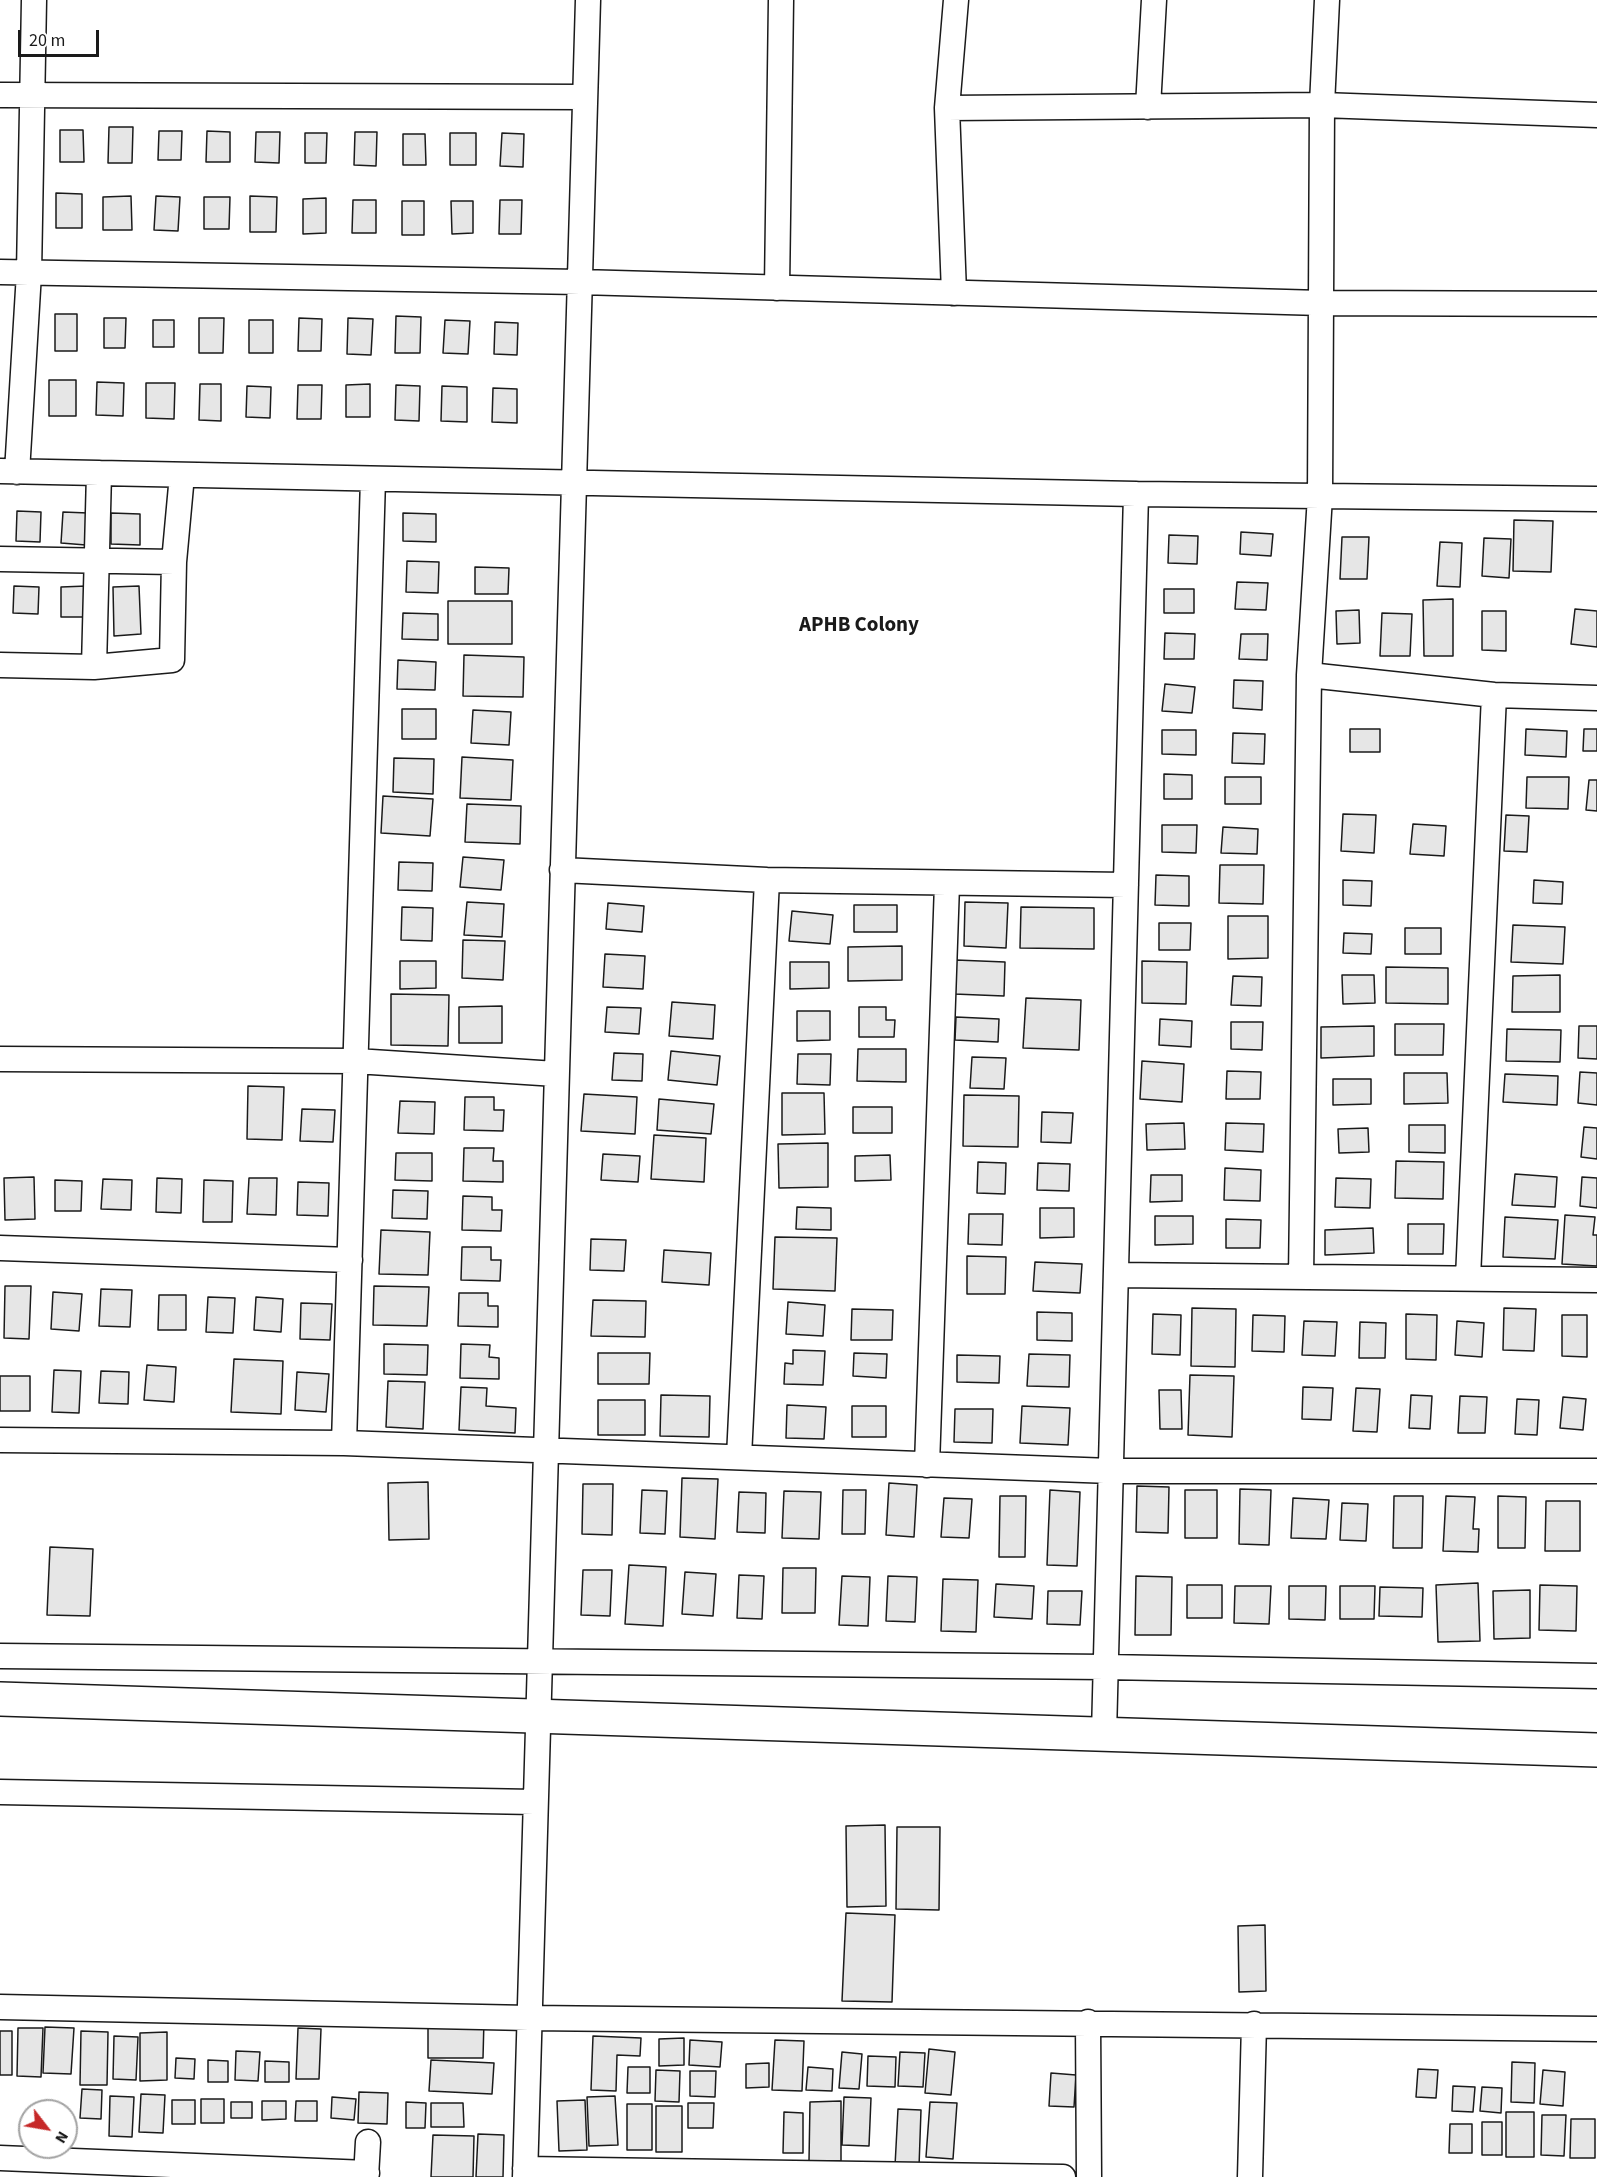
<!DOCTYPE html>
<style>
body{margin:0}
#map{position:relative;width:1597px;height:2177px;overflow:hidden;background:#fff;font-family:"Source Sans 3",sans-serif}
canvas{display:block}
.north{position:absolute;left:18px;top:2099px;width:60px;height:60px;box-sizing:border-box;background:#fff;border:2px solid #a3a3a3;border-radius:50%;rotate:121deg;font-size:16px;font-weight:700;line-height:24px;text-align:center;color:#1a1a1a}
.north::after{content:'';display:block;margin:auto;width:21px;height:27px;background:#c62828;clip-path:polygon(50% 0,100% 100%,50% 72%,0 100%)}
.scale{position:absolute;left:18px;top:30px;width:81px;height:27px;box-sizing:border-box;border:3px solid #1a1a1a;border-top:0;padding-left:8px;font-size:18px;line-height:21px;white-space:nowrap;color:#1a1a1a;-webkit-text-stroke:4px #fff;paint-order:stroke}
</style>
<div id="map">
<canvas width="1597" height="2177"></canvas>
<div class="north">N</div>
<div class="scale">20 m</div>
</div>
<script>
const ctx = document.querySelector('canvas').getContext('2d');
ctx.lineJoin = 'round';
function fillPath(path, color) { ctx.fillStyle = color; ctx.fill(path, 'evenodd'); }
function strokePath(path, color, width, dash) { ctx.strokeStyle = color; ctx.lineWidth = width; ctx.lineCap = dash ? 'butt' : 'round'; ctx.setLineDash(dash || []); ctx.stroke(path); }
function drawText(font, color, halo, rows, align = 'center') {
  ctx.font = font + ' "Source Sans 3",sans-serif'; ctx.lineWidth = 4.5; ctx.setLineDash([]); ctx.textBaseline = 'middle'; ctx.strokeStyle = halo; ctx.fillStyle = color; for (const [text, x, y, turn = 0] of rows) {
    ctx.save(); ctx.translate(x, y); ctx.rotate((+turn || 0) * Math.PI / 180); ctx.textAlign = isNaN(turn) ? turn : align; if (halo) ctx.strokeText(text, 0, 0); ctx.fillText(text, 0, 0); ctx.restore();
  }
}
const building = new Path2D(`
 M109,127h24l-1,36h-24z
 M60,130h23l1,32h-24z
 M159,131h23l-1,29h-23z
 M207,131l23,1v30h-24z
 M256,132h24l-1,31 -24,-1z
 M355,132h22l-1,34 -22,-1z
 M305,133h22l-1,30h-21z
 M450,133h26v32h-26z
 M502,133l22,1 -1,33 -23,-1z
 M403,134h22l1,31h-23z
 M56,193l26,1v34h-26z
 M131,196l1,34h-29v-33z
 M156,196l24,1 -2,34 -24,-1z
 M250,196l27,1 -1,35h-26z
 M204,197h26l-1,32h-25z
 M326,198v35l-23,1v-35z
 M353,200h23v33h-24z
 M500,200h22l-1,34h-22z
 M402,201h22v34h-22z
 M451,201h22v32l-21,1z
 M55,314h22v37h-22z
 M396,316l25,1 -1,36h-25z
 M104,318h22l-1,30h-21z
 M199,318h25l-1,35h-24z
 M299,318l23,1 -1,32h-23z
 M348,318l25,1 -2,36 -24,-1z
 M153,320h21v27h-21z
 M249,320h24v33h-24z
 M445,320l25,1 -2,33 -25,-1z
 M495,322l23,1 -1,32 -23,-1z
 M49,380h27v36h-27z
 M97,382l27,1 -1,33 -27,-1z
 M146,383h29l-1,36 -28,-1z
 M200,384h21v37l-22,-1z
 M370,384v33h-24v-32z
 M298,385h24l-1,34h-24z
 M396,385l24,1 -1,35 -24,-1z
 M247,386l24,1 -1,31 -24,-1z
 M442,386l25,1v35l-26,-1z
 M493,388l24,1v34l-25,-1z
 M17,511l24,1 -1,30 -24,-1z
 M63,512l25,1 -2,32 -25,-2z
 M111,513l29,1v31l-29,-1z
 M403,513l33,1v28l-33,-1z
 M1514,520l39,1 -2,51 -38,-1z
 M1241,532l32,2 -2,22 -31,-2z
 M1169,535l29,1 -1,28 -29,-1z
 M1342,537h27l-2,42h-27z
 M1484,538l27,1 -2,39 -27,-2z
 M1440,542l22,1 -2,44 -23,-1z
 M407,561l32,1 -1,31 -32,-1z
 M475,567l34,1 -1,26h-33z
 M1237,582l31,1 -2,27 -31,-1z
 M14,586l25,1 -1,27 -25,-1z
 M87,586l1,31h-27v-30z
 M139,586l2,48 -27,2 -1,-49z
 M1164,589h30v24h-30z
 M1453,599v57h-29l-1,-56z
 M448,601h64v43h-64z
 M1575,609l22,2v36l-26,-3z
 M1359,610l1,33 -23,1 -1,-33z
 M1482,611h24v40l-24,-1z
 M403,613l35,1v26l-36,-1z
 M1382,613l30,1 -2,42h-30z
 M1165,633l30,1 -1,25h-30z
 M1241,634h27l-1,26 -28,-1z
 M464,655l60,2 -1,40 -60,-1z
 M398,660l38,2 -1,28 -38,-1z
 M1234,680l29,1 -1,29 -29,-2z
 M1165,684l30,3 -3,26 -30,-2z
 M402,709h34v30h-34z
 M473,710l38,2 -2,33 -38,-2z
 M1350,729h30v23h-30z
 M1526,729l41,2 -1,26 -41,-2z
 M1584,729h13v22h-14z
 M1162,730h34v25l-34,-1z
 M1233,733l32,1 -1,30 -32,-1z
 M462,757l51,3 -2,40 -51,-2z
 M394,758l40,1 -1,35 -40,-2z
 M1164,774l28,1v24h-28z
 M1225,777h36v27h-36z
 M1527,777h42l-1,32 -42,-1z
 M1589,780h8v31l-11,-1z
 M383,796l50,3 -3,37 -49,-3z
 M467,804l54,2 -1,38 -55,-2z
 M1343,814l33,1 -2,38 -33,-2z
 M1506,815l23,1 -2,36 -23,-1z
 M1413,824l33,2 -2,30 -34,-2z
 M1162,825h35l-1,28 -34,-1z
 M1223,827l35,2 -1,25 -36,-1z
 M463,857l41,3 -3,30 -41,-3z
 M399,862l34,1 -1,28 -34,-1z
 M1220,865h44l-1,39 -44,-1z
 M1156,875l33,1v30l-34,-1z
 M1343,880l29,1 -1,25 -28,-1z
 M1534,880l29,2 -1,22 -29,-1z
 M467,902l37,2 -2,33 -38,-2z
 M965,902l43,1 -2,45 -42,-2z
 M608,903l36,3 -2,26 -36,-3z
 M854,905h43v27h-43z
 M402,907l31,1 -1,33 -31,-1z
 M1021,907l73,1v41l-74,-1z
 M792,911l41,4 -3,29 -41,-3z
 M1228,916h40v42l-40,1z
 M1159,923h32l-1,27h-31z
 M1513,925l52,2 -2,37 -52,-2z
 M1405,928h36v26h-36z
 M1344,933l28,1 -1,20 -28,-1z
 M463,940l42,1 -2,39 -41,-2z
 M902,946v34l-54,1v-34z
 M605,954l40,2 -2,33 -40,-2z
 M956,960l49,2 -1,34 -50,-2z
 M400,961h36v27l-36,1z
 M1142,961l45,1 -1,42 -44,-1z
 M790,962h39v26l-39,1z
 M1386,967l62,1v36l-62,-1z
 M1342,975h32l1,28 -32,1z
 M1560,975v37h-48l1,-36z
 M1233,976l29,1 -1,29 -30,-1z
 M391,994l58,1 -1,51 -57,-1z
 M1026,998l55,2 -2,50 -56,-2z
 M672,1002l43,3 -2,34 -44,-3z
 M502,1006v37h-43v-36z
 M607,1007l34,1 -2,26 -34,-2z
 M859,1007h27v13h9l-1,17h-35z
 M797,1011h33v29l-33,1z
 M956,1017l43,2 -1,23 -43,-2z
 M1160,1019l32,2 -1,26 -32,-2z
 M1231,1022h32l-1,28 -31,-1z
 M1395,1024h49l-1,31h-48z
 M1374,1026v30l-53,2v-31z
 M1579,1026h18v33l-19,-1z
 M1507,1029l54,1 -1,32 -54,-1z
 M858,1049h48v33l-49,-1z
 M671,1051l49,5 -3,29 -49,-5z
 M614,1053l29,1 -1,27 -30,-1z
 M798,1054h33l-1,31 -33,-1z
 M972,1057l34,1 -2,31 -34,-1z
 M1142,1061l42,3 -2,38 -42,-3z
 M1227,1071l34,1 -1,27h-34z
 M1580,1072l17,1v32l-19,-2z
 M1404,1073h43l1,30 -44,1z
 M1505,1074l53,2 -1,29 -54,-3z
 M1333,1079h38v25l-38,1z
 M248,1086l36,1 -2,53 -35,-1z
 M782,1093h42l1,41 -43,1z
 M584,1094l53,3 -2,37 -54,-3z
 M964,1095l55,1 -1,51 -55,-1z
 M465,1097h29v13h10l-1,21 -39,-1z
 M659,1099l55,5 -3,30 -54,-4z
 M400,1101l35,1 -1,32 -36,-1z
 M853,1107h39v26h-39z
 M302,1109l33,1 -2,32 -33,-1z
 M1042,1112l31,1 -2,30 -30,-1z
 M1184,1123l1,26 -38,1 -1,-26z
 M1226,1123l38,1 -1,28 -38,-2z
 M1409,1125h36v28l-36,-1z
 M1584,1127l13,1v31l-16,-2z
 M1368,1128l1,24 -30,1 -1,-24z
 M654,1135l52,3 -2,44 -53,-3z
 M828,1143v44l-49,1 -1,-44z
 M464,1148h30l-1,13h10v21l-40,-1z
 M396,1153h36v28l-37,-1z
 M603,1154l37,2 -2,26 -37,-2z
 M890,1155l1,25 -36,1v-25z
 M1396,1161l48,1 -1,37 -48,-1z
 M978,1162l28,1 -1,31 -28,-1z
 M1038,1163l32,1 -1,27 -32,-1z
 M1225,1168l36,2 -1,31 -36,-1z
 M1515,1174l42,3 -2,30 -43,-2z
 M1151,1175h31v26l-32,1z
 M34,1177l1,42 -30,1 -1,-42z
 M1582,1177l15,1v30l-17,-2z
 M157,1178l25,1 -1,34 -25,-1z
 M249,1178h28l-1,37 -29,-1z
 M1336,1178l35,1 -1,29 -35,-1z
 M103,1179l29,1 -1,30 -30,-1z
 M55,1180l27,1 -1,30h-26z
 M204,1180l29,1 -1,41h-29z
 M298,1182l31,1 -1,33 -31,-1z
 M393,1190l35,1 -1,28 -35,-1z
 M463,1196l29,1v13h10l-1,21 -39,-1z
 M797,1207l34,1v22l-35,-1z
 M1040,1208h34v29l-34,1z
 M969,1214h34l-1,31 -34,-1z
 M1565,1215l30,2 -2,18h4v31l-35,-2z
 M1155,1216h38v28l-38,1z
 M1505,1217l53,3 -3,39 -52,-2z
 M1226,1219l35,1 -1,28h-34z
 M1408,1224h36l-1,30h-35z
 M1373,1228l1,25 -49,2v-25z
 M381,1230l49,2 -2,43 -49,-1z
 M775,1237l62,1 -2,53 -62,-2z
 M591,1239l35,1 -2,31 -34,-1z
 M462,1247h29v13h10l-1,21 -39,-1z
 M664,1250l47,3 -2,32 -47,-3z
 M967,1256l39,1 -1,37h-38z
 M1035,1262l47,2 -2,29 -47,-2z
 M5,1286h26l-2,53 -25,-1z
 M374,1286l55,1 -2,39 -54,-1z
 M101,1289l31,1 -2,37 -31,-1z
 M53,1292l29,2 -3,37 -28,-2z
 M459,1293h29v13h10v21l-40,-1z
 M159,1295h27v35h-28z
 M208,1297l27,1 -2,35 -27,-1z
 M256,1297l27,2 -2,33 -27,-2z
 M593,1300l53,1 -1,36 -54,-1z
 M788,1302l37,3 -2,31 -37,-2z
 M301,1303l31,1 -2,36 -30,-1z
 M1192,1308l44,1 -1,58 -44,-1z
 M1504,1308l32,1 -2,42 -31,-1z
 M852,1309l41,1 -1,30h-41z
 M1037,1312l35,1v28l-35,-1z
 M1153,1314l28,1 -1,40 -28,-1z
 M1406,1314l31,1 -1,45 -30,-1z
 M1253,1315l32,1 -1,36 -32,-1z
 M1562,1315h25v42l-25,-1z
 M1304,1321l33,1 -2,34 -33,-1z
 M1457,1321l27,2 -2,34 -27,-2z
 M1360,1322l26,1 -1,35h-26z
 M384,1344l44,1 -1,30 -43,-1z
 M461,1344l29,1 -1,12 10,1v21l-39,-1z
 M793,1350l32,1 -2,34 -39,-1 1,-21 8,1z
 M598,1353h52l-1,31h-51z
 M854,1353l33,1 -1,24 -33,-2z
 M1029,1354l41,1 -1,32 -42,-1z
 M957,1355l43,1 -1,27 -42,-1z
 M234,1359l49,2 -2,53 -50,-2z
 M147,1365l29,2 -2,35 -30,-2z
 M54,1370l27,1 -2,42 -27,-1z
 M101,1371l28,1 -1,32 -29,-1z
 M297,1372l32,2 -3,38 -31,-2z
 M1190,1375l44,1 -2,61 -44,-2z
 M0,1376h30v35h-30z
 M388,1381l37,1 -2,47 -37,-2z
 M461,1387l26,1 -1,18 30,2 -1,25 -56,-3z
 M1303,1387l30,1 -2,32 -29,-1z
 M1356,1388l24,1 -3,43 -24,-1z
 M1159,1390h22l1,39h-22z
 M661,1395l49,1 -1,41 -49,-1z
 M1411,1395l21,1 -2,33 -21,-1z
 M1460,1396l27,1 -2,36h-27z
 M1563,1397l23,2 -3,31 -23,-2z
 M1517,1399l22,1 -2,35 -22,-1z
 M598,1400h47v35h-47z
 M787,1405l39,2 -2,32 -38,-1z
 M852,1406h34v31h-34z
 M1022,1406l48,2 -2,37 -48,-2z
 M955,1409h38l-1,34 -38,-1z
 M682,1478l36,1 -3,60 -35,-2z
 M428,1482l1,57 -40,1 -1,-57z
 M889,1483l28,2 -3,52 -28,-2z
 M583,1484h30l-1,51 -30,-1z
 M1137,1486l32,1 -1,46 -32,-1z
 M1240,1489l31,1 -2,55 -30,-1z
 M642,1490l25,1 -2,43 -25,-1z
 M843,1490h23l-1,44h-23z
 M1050,1490l30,2 -3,74 -30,-1z
 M1185,1490h32v48h-32z
 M784,1491l37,1 -2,47 -37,-1z
 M739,1492l27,1 -1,40 -28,-1z
 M1000,1496h26l-1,61h-26z
 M1394,1496h29l-1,52h-29z
 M1446,1496l29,1 -2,32h6l-1,23 -35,-1z
 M1498,1496l28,1 -1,51h-27z
 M944,1498l28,1 -3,39 -28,-1z
 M1293,1498l36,2 -3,39 -35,-1z
 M1546,1501h34v50h-35z
 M1342,1503l26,1 -2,37 -26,-1z
 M50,1547l43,2 -3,67 -43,-1z
 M629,1565l37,2 -3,59 -38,-2z
 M783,1568h33l-1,45h-33z
 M583,1570h29l-2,46 -29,-1z
 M685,1572l31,2 -3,42 -31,-2z
 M739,1575l25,1 -2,43 -25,-1z
 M842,1576l28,1 -2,49 -29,-1z
 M888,1576l29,1 -2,45 -29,-1z
 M1136,1576l36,1 -1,58h-36z
 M943,1579l35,1 -2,52 -35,-1z
 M1478,1583l2,58 -42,1 -2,-57z
 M996,1584l38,2 -2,33 -38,-2z
 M1187,1585h35v33h-35z
 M1540,1585l37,1 -1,45 -37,-1z
 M1235,1586h36l-2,38 -35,-1z
 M1289,1586h37l-1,34 -36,-1z
 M1340,1586h35l-1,33h-34z
 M1380,1587l43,1 -1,29 -43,-1z
 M1530,1590v48l-36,1 -1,-48z
 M1048,1591h34l-2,34 -33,-1z
 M885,1825l1,81 -39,1 -1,-81z
 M897,1827h43l-1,83 -43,-1z
 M846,1913l49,2 -3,87 -50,-1z
 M1265,1925l1,66 -27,1 -1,-66z
 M428,2019l56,1 -1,38h-55z
 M45,2027l29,1 -3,46 -28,-1z
 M18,2028h25l-2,49 -24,-1z
 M298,2028l23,1 -2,50h-23z
 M0,2031h12v44h-12z
 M81,2031l27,1 -1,53h-27z
 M167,2032v48l-27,1v-48z
 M114,2036l24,1 -2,43 -23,-1z
 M593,2036l48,2 -1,18 -23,-1 -1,36 -25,-1z
 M684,2038v27l-25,1v-27z
 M690,2040l32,2 -2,25 -31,-2z
 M775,2040l29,1 -2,50 -30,-1z
 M929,2049l26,3 -4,43 -26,-2z
 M236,2051l24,1 -2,29 -23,-1z
 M842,2052l20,2 -3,35 -20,-1z
 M900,2052l25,1 -2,34 -25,-1z
 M868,2056l28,1 -1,30 -28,-1z
 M176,2058l19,1 -1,20 -19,-1z
 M208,2060l20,1v21h-20z
 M431,2060l63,3 -2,31 -63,-3z
 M265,2061l24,1v20h-24z
 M1512,2062l23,1 -1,40 -23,-1z
 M769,2063v24l-23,1v-24z
 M628,2067h22v26h-23z
 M808,2067l25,2 -1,22 -26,-1z
 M1418,2069l20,1 -2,28 -20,-1z
 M656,2070l24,1 -1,31 -24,-1z
 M1543,2070l22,2 -2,34 -23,-2z
 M690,2071h26l-1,26 -25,-1z
 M1051,2073l25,2 -2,32 -25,-1z
 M1453,2086l22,1 -2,25 -21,-1z
 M1482,2087l20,1 -1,25 -21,-2z
 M82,2089l20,1 -1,29 -21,-1z
 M359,2092l29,1 -1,31 -29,-1z
 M141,2094l24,1 -2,38 -24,-1z
 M110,2096l24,1 -2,40 -23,-1z
 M615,2096l3,49 -29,1 -2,-49z
 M332,2097l24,2 -2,21 -23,-2z
 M844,2097l27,1 -2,48 -27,-1z
 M201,2099h23v24h-23z
 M172,2100h23v24h-23z
 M585,2100l2,50 -28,1 -2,-50z
 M262,2101h24v18l-24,1z
 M296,2101h21v20h-22z
 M841,2101v60h-32l1,-59z
 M231,2102h21v16h-21z
 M406,2102l20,1 -1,25h-19z
 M930,2102l27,1 -4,56 -27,-2z
 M431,2103h32l1,24h-33z
 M688,2103h26l-1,25h-25z
 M627,2104h25v46h-25z
 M656,2106h26v46h-26z
 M898,2109l23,1 -2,57 -24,-1z
 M784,2112l19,1v40h-20z
 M1506,2112h28v45h-28z
 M1542,2115h24l-2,41 -23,-1z
 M1571,2119h24v39h-25z
 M1482,2122h20v33h-20z
 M1450,2124h22v29h-23z
 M478,2134l26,1 -1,42h-27z
 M433,2135l41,1 -1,41h-42z`);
const street = new Path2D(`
 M0,95l585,2
 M1148,107l6,-107
 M947,108l375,-3 275,10
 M0,272l580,10 741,21 276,1
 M777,288l4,-288
 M954,293l-7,-185 9,-108
 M0,471l1136,23 461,5
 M17,472l12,-199 5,-273
 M0,559l174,3
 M0,665l94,2 78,-7 2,-98 8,-87
 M94,667l5,-194
 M1309,675l185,20 103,3
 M562,870l205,10 359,5
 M0,1059l356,2 200,13
 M0,1248l350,12
 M1116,1275l481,5
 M1301,1277l8,-602 11,-179 2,-391 5,-105
 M1468,1278l26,-583
 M0,1440l344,3 767,28h486
 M344,1443l29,-964
 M739,1457l28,-577
 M927,1465l20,-581
 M0,1656l1105,11 492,9
 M1104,1734l32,-1240
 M0,1792l534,10
 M0,2007l529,11 1068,11
 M1088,2022l1,155
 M0,2158l367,15
 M525,2169l538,8
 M366,2177l2,-35
 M525,2177l63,-2177
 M1250,2177l4,-153`);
const secondary = new Path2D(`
 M0,1699l1597,51`);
const quarterNames = [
 ["APHB Colony",859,626]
];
fillPath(building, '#e6e6e6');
strokePath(building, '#1a1a1a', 1.5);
strokePath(street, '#1a1a1a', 27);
strokePath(secondary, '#1a1a1a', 36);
strokePath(street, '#fff', 24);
strokePath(secondary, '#fff', 33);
drawText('bold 21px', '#1a1a1a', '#fff', quarterNames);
</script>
